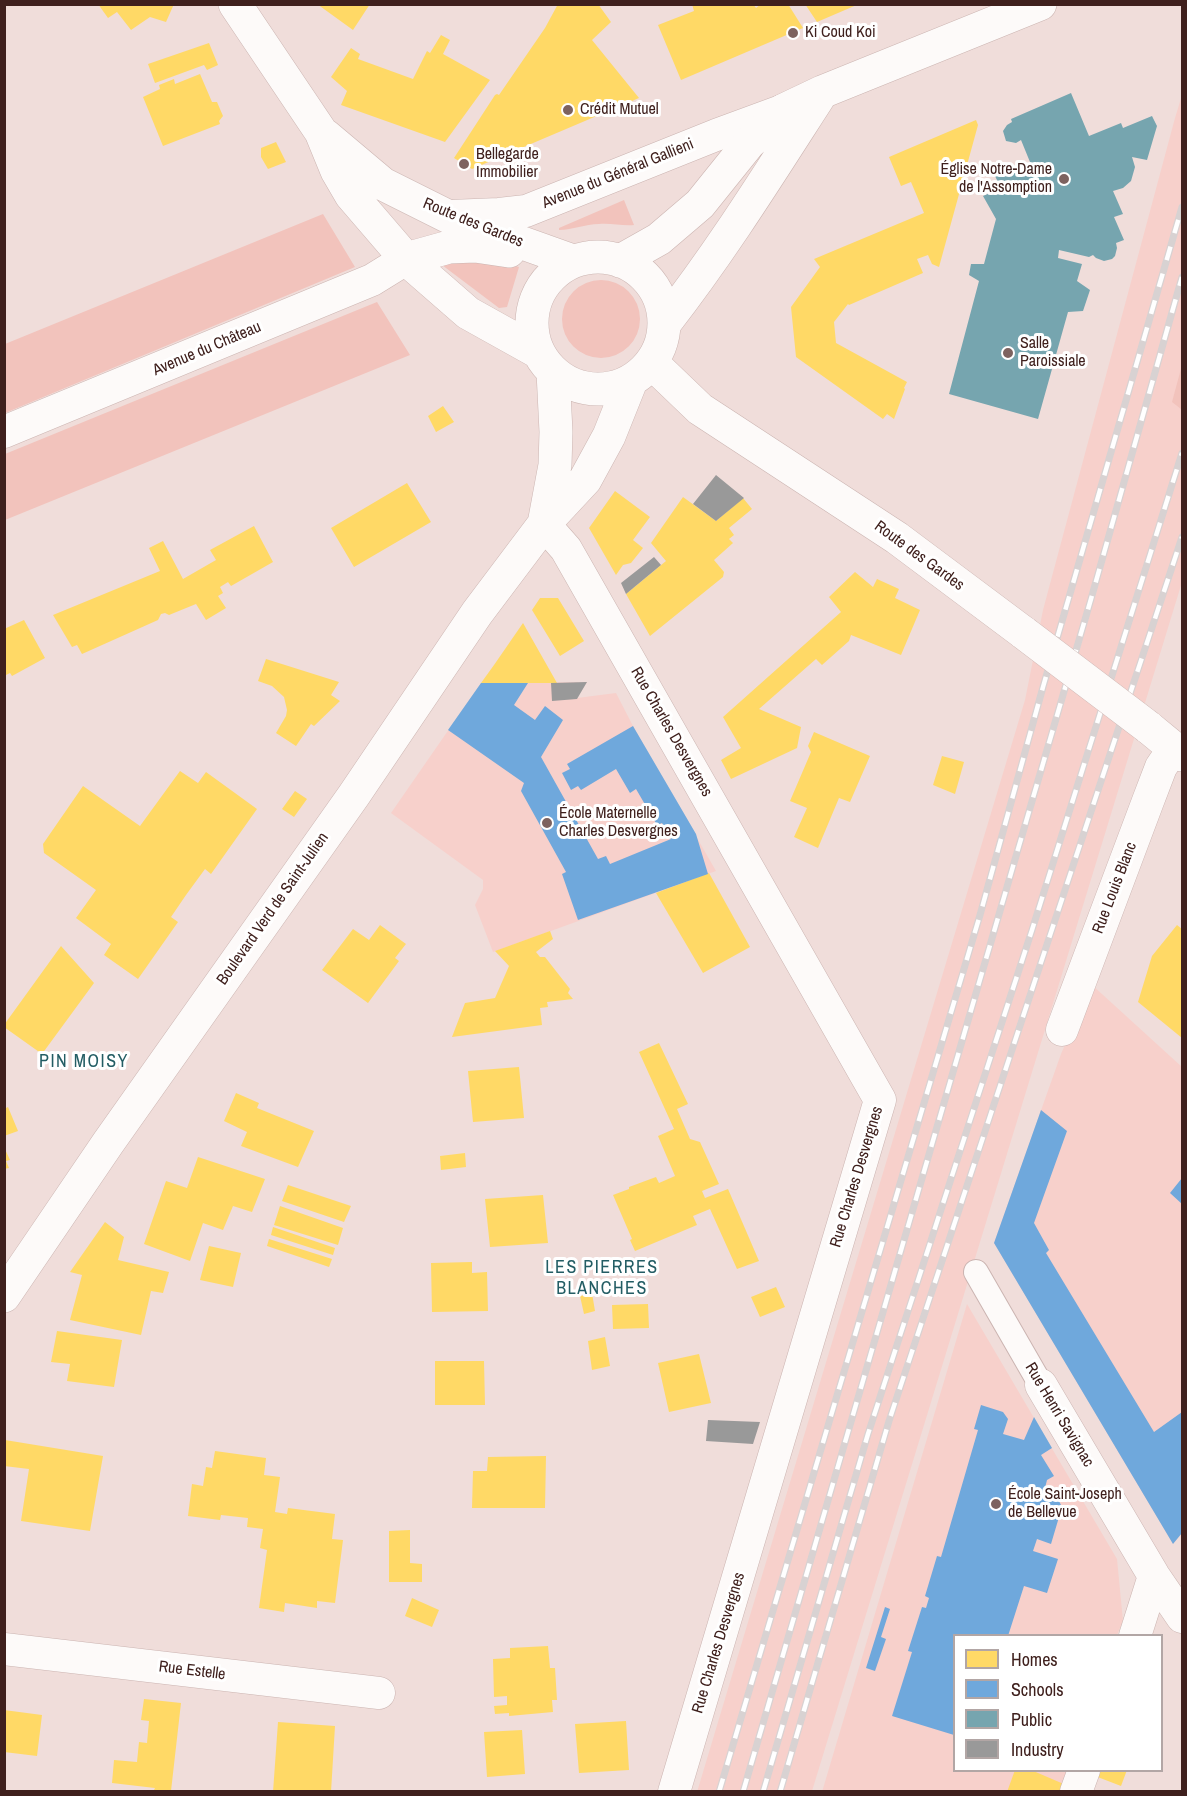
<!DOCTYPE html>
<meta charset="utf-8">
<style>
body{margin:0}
#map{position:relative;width:1187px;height:1796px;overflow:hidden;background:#f0ddda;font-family:"Archivo Narrow",sans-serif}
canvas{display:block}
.frame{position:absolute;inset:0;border:6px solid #3f201d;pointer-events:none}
.legend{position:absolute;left:953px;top:1634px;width:210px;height:138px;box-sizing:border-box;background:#fff;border:2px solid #b2a6a5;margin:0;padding:8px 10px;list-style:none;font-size:18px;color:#3f201d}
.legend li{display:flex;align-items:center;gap:12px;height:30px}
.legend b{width:30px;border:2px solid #b2a6a5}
</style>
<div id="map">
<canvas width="1187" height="1796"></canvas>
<div class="frame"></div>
<ul class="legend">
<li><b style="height:16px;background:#ffd966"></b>Homes</li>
<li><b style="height:16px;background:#6fa8dc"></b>Schools</li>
<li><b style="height:16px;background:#76a5af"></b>Public</li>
<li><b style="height:16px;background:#999"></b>Industry</li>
</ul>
</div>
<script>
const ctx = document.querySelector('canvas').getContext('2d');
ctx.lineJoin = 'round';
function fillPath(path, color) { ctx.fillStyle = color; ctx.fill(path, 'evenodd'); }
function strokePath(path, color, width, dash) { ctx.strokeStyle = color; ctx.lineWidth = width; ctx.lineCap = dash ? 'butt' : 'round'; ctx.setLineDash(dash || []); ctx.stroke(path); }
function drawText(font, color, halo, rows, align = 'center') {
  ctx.font = font + ' "Archivo Narrow",sans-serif'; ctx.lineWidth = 6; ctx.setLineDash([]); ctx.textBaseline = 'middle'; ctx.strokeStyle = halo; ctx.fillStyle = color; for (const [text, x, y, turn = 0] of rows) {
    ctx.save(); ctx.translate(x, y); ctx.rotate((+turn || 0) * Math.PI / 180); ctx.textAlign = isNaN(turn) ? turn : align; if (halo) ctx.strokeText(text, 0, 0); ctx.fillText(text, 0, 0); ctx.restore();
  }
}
const built = new Path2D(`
 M1182,95v487l-370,1209 -115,1 328,-1092 18,-90 132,-492z
 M587,682l-10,16 39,-5 17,33 83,145 -223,81 -18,-47 8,-16v-9l-92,-67 90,-130z
 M1091,984l91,83v466l-9,11 -179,-301 67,-189z
 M967,1304l150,255 6,62 -6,14 -163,1v134l118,1 -8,20 -242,1z`);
const green = new Path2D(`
 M624,200l10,25c-12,1 -23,-2 -35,-1 -14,0 -26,6 -40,6v-2z
 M323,214l32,53 -350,146v-69z
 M445,261l61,2 13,4 -12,40 -8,1 -57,-43z
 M562 319a39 39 0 1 1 78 0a39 39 0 1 1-78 0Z
 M377,302l33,53 -405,165v-66z
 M1182,365v40l-1,4 -9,-7z`);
const homes = new Path2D(`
 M98,4h76l-8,18 -16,-5 -19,13 -14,-18 -9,6z
 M317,4h53l-17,26z
 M558,4h40l13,18 -19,18 47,58 -167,71 -18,-11 41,-63 2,-1 2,1 46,-67z
 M692,4h61l3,4 5,-4h27l15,24 -122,52 -23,-55 36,-14z
 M805,4h54l-42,18z
 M441,35l9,5 -7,14 47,26 -45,62 -104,-37 6,-14 -16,-14 20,-29 9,6 -2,5 55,20 14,-28 3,2z
 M209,43l9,22 -11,5 -3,-5 -49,18 -7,-19z
 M200,74l12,28h5l6,14 -4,5 1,3 -57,22 -20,-49 17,-8 -1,-4 15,-6 1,5z
 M976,120l2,5 -39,142 -7,-3 -4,-9 -11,4 6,14 -74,32 -1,-1 -14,18 2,21 71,39 -3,6 1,1 -11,30 -7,-5 -4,5 -87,-62 -5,-50 29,-40 -6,-8 110,-46 -13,-31 -10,4 -12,-29z
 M276,142l10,20 -18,7 -7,-12v-9z
 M443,406l11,16 -18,10 -8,-16z
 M407,483l24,39 -77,45 -23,-39z
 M615,491l35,26 -17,23 10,8 -12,15 -8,2 -7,10 -27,-47z
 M683,497l33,24 27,-23 9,11 -23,19 5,7 -5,4 4,4 -19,17 10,12 -1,5 -73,59 -24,-42 40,-33 -15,-18z
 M254,526l19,36 -42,24 -3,-4 -8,5 3,6 -5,3 8,12 -20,12 -10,-16 -27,11 -4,-2 -4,1 -3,6 -76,34 -5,-9 -5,2 -19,-32 107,-44 -11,-23 14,-7 20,38 33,-19 -6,-10z
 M855,572l18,15 4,-8 22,10 -4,9 25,12 -19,45 -50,-20 -2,6 -27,24 -6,-6 -57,50 42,18 -4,21 -66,31 -10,-19 20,-12 -18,-31 118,-105 -12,-15z
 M540,598h18l26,43 -24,15 -28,-46z
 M24,620l21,38 -33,18 -2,-3 -6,3v-47z
 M523,623l34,60h-76l13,-18z
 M266,659l73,23 -8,13 9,6 -26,25 -3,-2 -15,22 -20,-13 10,-17 1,-6 -3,-13 -12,-11 -14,-5z
 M814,732l56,24 -20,46 -11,-4 -21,50 -24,-11 13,-29 -17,-7 21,-49 -3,-6z
 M942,756l22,6 -9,32 -22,-9z
 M180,771l18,12 8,-11 51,37 -46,65 -6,-5 -19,26 -15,22 7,5 -40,57 -34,-24 7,-11 -35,-26 20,-28 -52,-37 -1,-9 40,-58 57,40z
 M295,791l12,8 -13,18 -12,-8z
 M709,873l41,74 -47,26 -47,-80z
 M380,925l26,19 -11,14 4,3 -31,42 -46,-33 31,-41 16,11z
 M1177,925l5,4v109l-44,-36 14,-46z
 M550,931l3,8 -17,13 4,5h5l25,32 -2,4 5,6 -26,3 1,5 -8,1 2,17 -90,12 13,-34 30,-5 14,-32 -14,-15z
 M61,946l33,37 -52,71 -38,-27v-2z
 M659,1043l29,61 -11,5 13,30 10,3 19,42 -17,7 3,7 23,-9 31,72 -22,8 -27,-60 -17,7 4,9 -62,26 -5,-11 2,-1 -19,-44 16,-6v-2l27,-10 3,6 16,-7 -17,-40 16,-7 -35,-77z
 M519,1067l5,51 -51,4 -5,-51z
 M236,1093l23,10 -2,5 57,23 -16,36 -57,-21 6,-14 -23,-11z
 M8,1107l10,24 -14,5v-27z
 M4,1147l6,13 -4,1 3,7 -5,1z
 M465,1153l1,14 -25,3 -1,-14z
 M198,1157l67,22 -13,33 -19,-6 -10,24 -20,-7 -13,38 -46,-17 22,-63 21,7z
 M288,1185l63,21 -7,16 -62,-21z
 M543,1195l5,48 -58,4 -5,-48z
 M280,1206l63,22 -5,17 -64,-20z
 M105,1222l19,15 -6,23 51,12 -6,21 -12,-2 -10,44 -71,-15 12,-45 -12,-3z
 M273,1227l62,21 -2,7 -62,-20z
 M269,1239l63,20 -3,8 -62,-21z
 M209,1246l32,7 -8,34 -33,-7z
 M472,1262v11l15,-1 1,39 -56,1 -1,-49z
 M776,1287l9,20 -25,10 -9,-20z
 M592,1293l3,18 -11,3 -4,-18z
 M648,1304l1,24 -36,1 -1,-24z
 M57,1331l65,9 -8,47 -47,-6 3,-17 -19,-2z
 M605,1337l5,29 -18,4 -4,-29z
 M699,1354l12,49 -42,9 -11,-49z
 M435,1361h49l1,44h-50z
 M5,1440l98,16 -13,75 -69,-10 8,-52 -25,-3z
 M215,1451l51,7 -2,17 16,2 -5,35 12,2 1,-6 47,6 -3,25 11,1 -8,63 -18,-2v7l-32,-5 -1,9 -25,-4 8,-58 -7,-2 3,-19 -16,-2 1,-9 -27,-3 -1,5 -32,-4 4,-32 11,2 3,-19 6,1z
 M546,1456l-1,52h-73l1,-37h14l1,-14z
 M410,1530v33l12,1v18h-33v-51z
 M412,1598l27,12 -7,17 -27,-11z
 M548,1646l2,22h5l2,32h-5l1,12 -44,4v-3l-14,1 -1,-8 13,-1v-9l-13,1 -1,-38 17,-1v-10z
 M144,1699l37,4 -10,88 -17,-1 1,-2 -43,-5 2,-23 23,2 2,-20 8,1 2,-22 -8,-1z
 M4,1710l38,5 -5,41 -33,-4z
 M626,1721l3,49 -50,3 -4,-49z
 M278,1722l57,4 -4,66h-58z
 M522,1730l3,44 -38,3 -3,-45z
 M1015,1770h16l35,15 -2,7h-57z
 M1098,1770h29l-6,16 -26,-10z`);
const schools = new Path2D(`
 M481,683h47l-14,22 21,15 10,-14 18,14 -22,37 57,102 8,-3 4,8 61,-25 -9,-16 -5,2 -21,-36 -6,4 -14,-24 -35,21 -3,-4 -7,4 -9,-17 8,-4 -3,-5 66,-38 63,108 12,40 -130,46 -16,-46 4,-2 -45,-81 3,-8 -76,-53z
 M1041,1110l26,21 -33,92 15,27 -3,3 108,179 28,-20v121l-9,11 -179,-301z
 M1182,1178v26l-12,-11z
 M981,1405l22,7 5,7 -5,15 21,6 10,-23 18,31 -11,7 13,21 -7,4 -2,8 9,3 8,16 -11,37 -14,-5 -4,12 25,8 -11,34 -23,-7 -16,50h-54v99l-62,-19 20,-64 -4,-1 14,-44 4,1 3,-10 -4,-2 12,-40 4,1 37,-127 -4,-1z
 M885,1607l5,2 -9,28 5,2 -11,32 -9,-3z`);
const public = new Path2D(`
 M1071,93l18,43 32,-13 2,5 29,-12 5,10 -10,34 -15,-3 3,10 -4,14 -8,7 -10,3 10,23 -9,3 10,23 -8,3 1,5 -2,8 -3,3 -8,2 -8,-3 -3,-3 -4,2 -30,-7 -1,8 24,6 -5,17 13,9 -7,21 -15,1 -30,107 -89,-25 30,-113 -10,-6 2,-11h13l12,-45 -13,-23 18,-8 -6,-12 35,-14 -9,-22 -5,3 -10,-2 -3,-10 4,-6 5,-3 -1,-3z`);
const industry = new Path2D(`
 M716,475l28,23 -28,23 -23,-17z
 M654,557l7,8 -35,29 -5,-11z
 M587,682l-10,17 -25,2 -1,-18z
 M708,1420l52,2 -7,22 -47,-3z`);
const pedestrian = new Path2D(`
 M976,1272l65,113`);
const minor = new Path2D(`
 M450,216l49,-2 27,-3 190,-76 68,-25
 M4,432l368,-152 34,-21
 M544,524l22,25 314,551 -206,692
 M1062,1030l86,-229 13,-34 13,-19
 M1041,1385l113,191 28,41
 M1135,1636l19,-60
 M4,1649l375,44
 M1076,1792l8,-22`);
const secondary = new Path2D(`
 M235,4l86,128 16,39 14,24 55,64 62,54 70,39
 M326,136l57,48 64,32 126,45
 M532 323a66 66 0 1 1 132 0a66 66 0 1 1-132 0Z
 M406,259l43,-12 26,-1 34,5
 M620,261l39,-22 41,-35 49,-61 35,-33 38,-18 218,-88
 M665,323c57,-73 106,-152 157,-231
 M652,363l48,46 197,129 127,95
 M544,524l11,-59 1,-33 -3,-60
 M1148,727l34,28
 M4,1296l104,-153 246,-348 123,-182 67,-89 41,-44 24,-44 22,-55`);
const rail = new Path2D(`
 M719,1792l261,-877 63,-228 139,-480
 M743,1792l348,-1193 91,-322
 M763,1792l105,-358 164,-504 150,-477
 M780,1792l109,-371 293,-884`);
const secondaryBridge = new Path2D(`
 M1024,633l124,94`);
const markers = [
 [793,33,6,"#7d625f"],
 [568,110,6,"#7d625f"],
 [464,164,6,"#7d625f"],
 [1064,179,6,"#7d625f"],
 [1008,353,6,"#7d625f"],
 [547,823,6,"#7d625f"],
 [996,1504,6,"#7d625f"]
];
const poiNames = [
 ["Ki Coud Koi",805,33],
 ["Crédit Mutuel",580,110],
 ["Bellegarde",476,155],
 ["Immobilier",476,173],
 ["Église Notre-Dame",1052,170,"right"],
 ["de l'Assomption",1052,188,"right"],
 ["Salle",1020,344],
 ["Paroissiale",1020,362],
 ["École Maternelle",559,814],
 ["Charles Desvergnes",559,832],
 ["École Saint-Joseph",1008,1495],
 ["de Bellevue",1008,1513]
];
const streetNames = [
 ["Avenue du Général Gallieni",618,174,-22],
 ["Route des Gardes",473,223,22],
 ["Avenue du Château",207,349,-23],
 ["Route des Gardes",919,556,36],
 ["Rue Charles Desvergnes",671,732,60],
 ["Rue Louis Blanc",1115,888,-69],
 ["Boulevard Verd de Saint-Julien",273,909,-55],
 ["Rue Charles Desvergnes",857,1177,-73],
 ["Rue Henri Savignac",1059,1415,59],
 ["Rue Charles Desvergnes",719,1643,-73],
 ["Rue Estelle",192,1671,7]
];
const neighbourhoodNames = [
 ["PIN MOISY",84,1062],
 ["LES PIERRES",602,1268],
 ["BLANCHES",602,1289]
];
fillPath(built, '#f7d0cb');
fillPath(green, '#f2c3bc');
fillPath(homes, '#ffd966');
fillPath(schools, '#6fa8dc');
fillPath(public, '#76a5af');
fillPath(industry, '#999');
strokePath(pedestrian, '#cbb4b1', 26);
strokePath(minor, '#cbb4b1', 33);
strokePath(secondary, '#cbb4b1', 34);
strokePath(pedestrian, '#fdfaf9', 24);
strokePath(minor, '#fdfaf9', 32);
strokePath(secondary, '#fdfaf9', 33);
strokePath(rail, '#d8d2d2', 7);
strokePath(rail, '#fff', 4.5, [14]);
strokePath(secondaryBridge, '#cbb4b1', 34, []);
strokePath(secondaryBridge, '#fdfaf9', 33);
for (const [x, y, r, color] of markers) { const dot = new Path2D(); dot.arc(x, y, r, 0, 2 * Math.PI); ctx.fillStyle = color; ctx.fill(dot); strokePath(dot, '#fff', 2); }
drawText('16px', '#3f201d', '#fff', poiNames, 'left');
drawText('16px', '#3f201d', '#fff', streetNames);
ctx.letterSpacing = '1.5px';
drawText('18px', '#235d64', '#fff', neighbourhoodNames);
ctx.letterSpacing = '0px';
</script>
